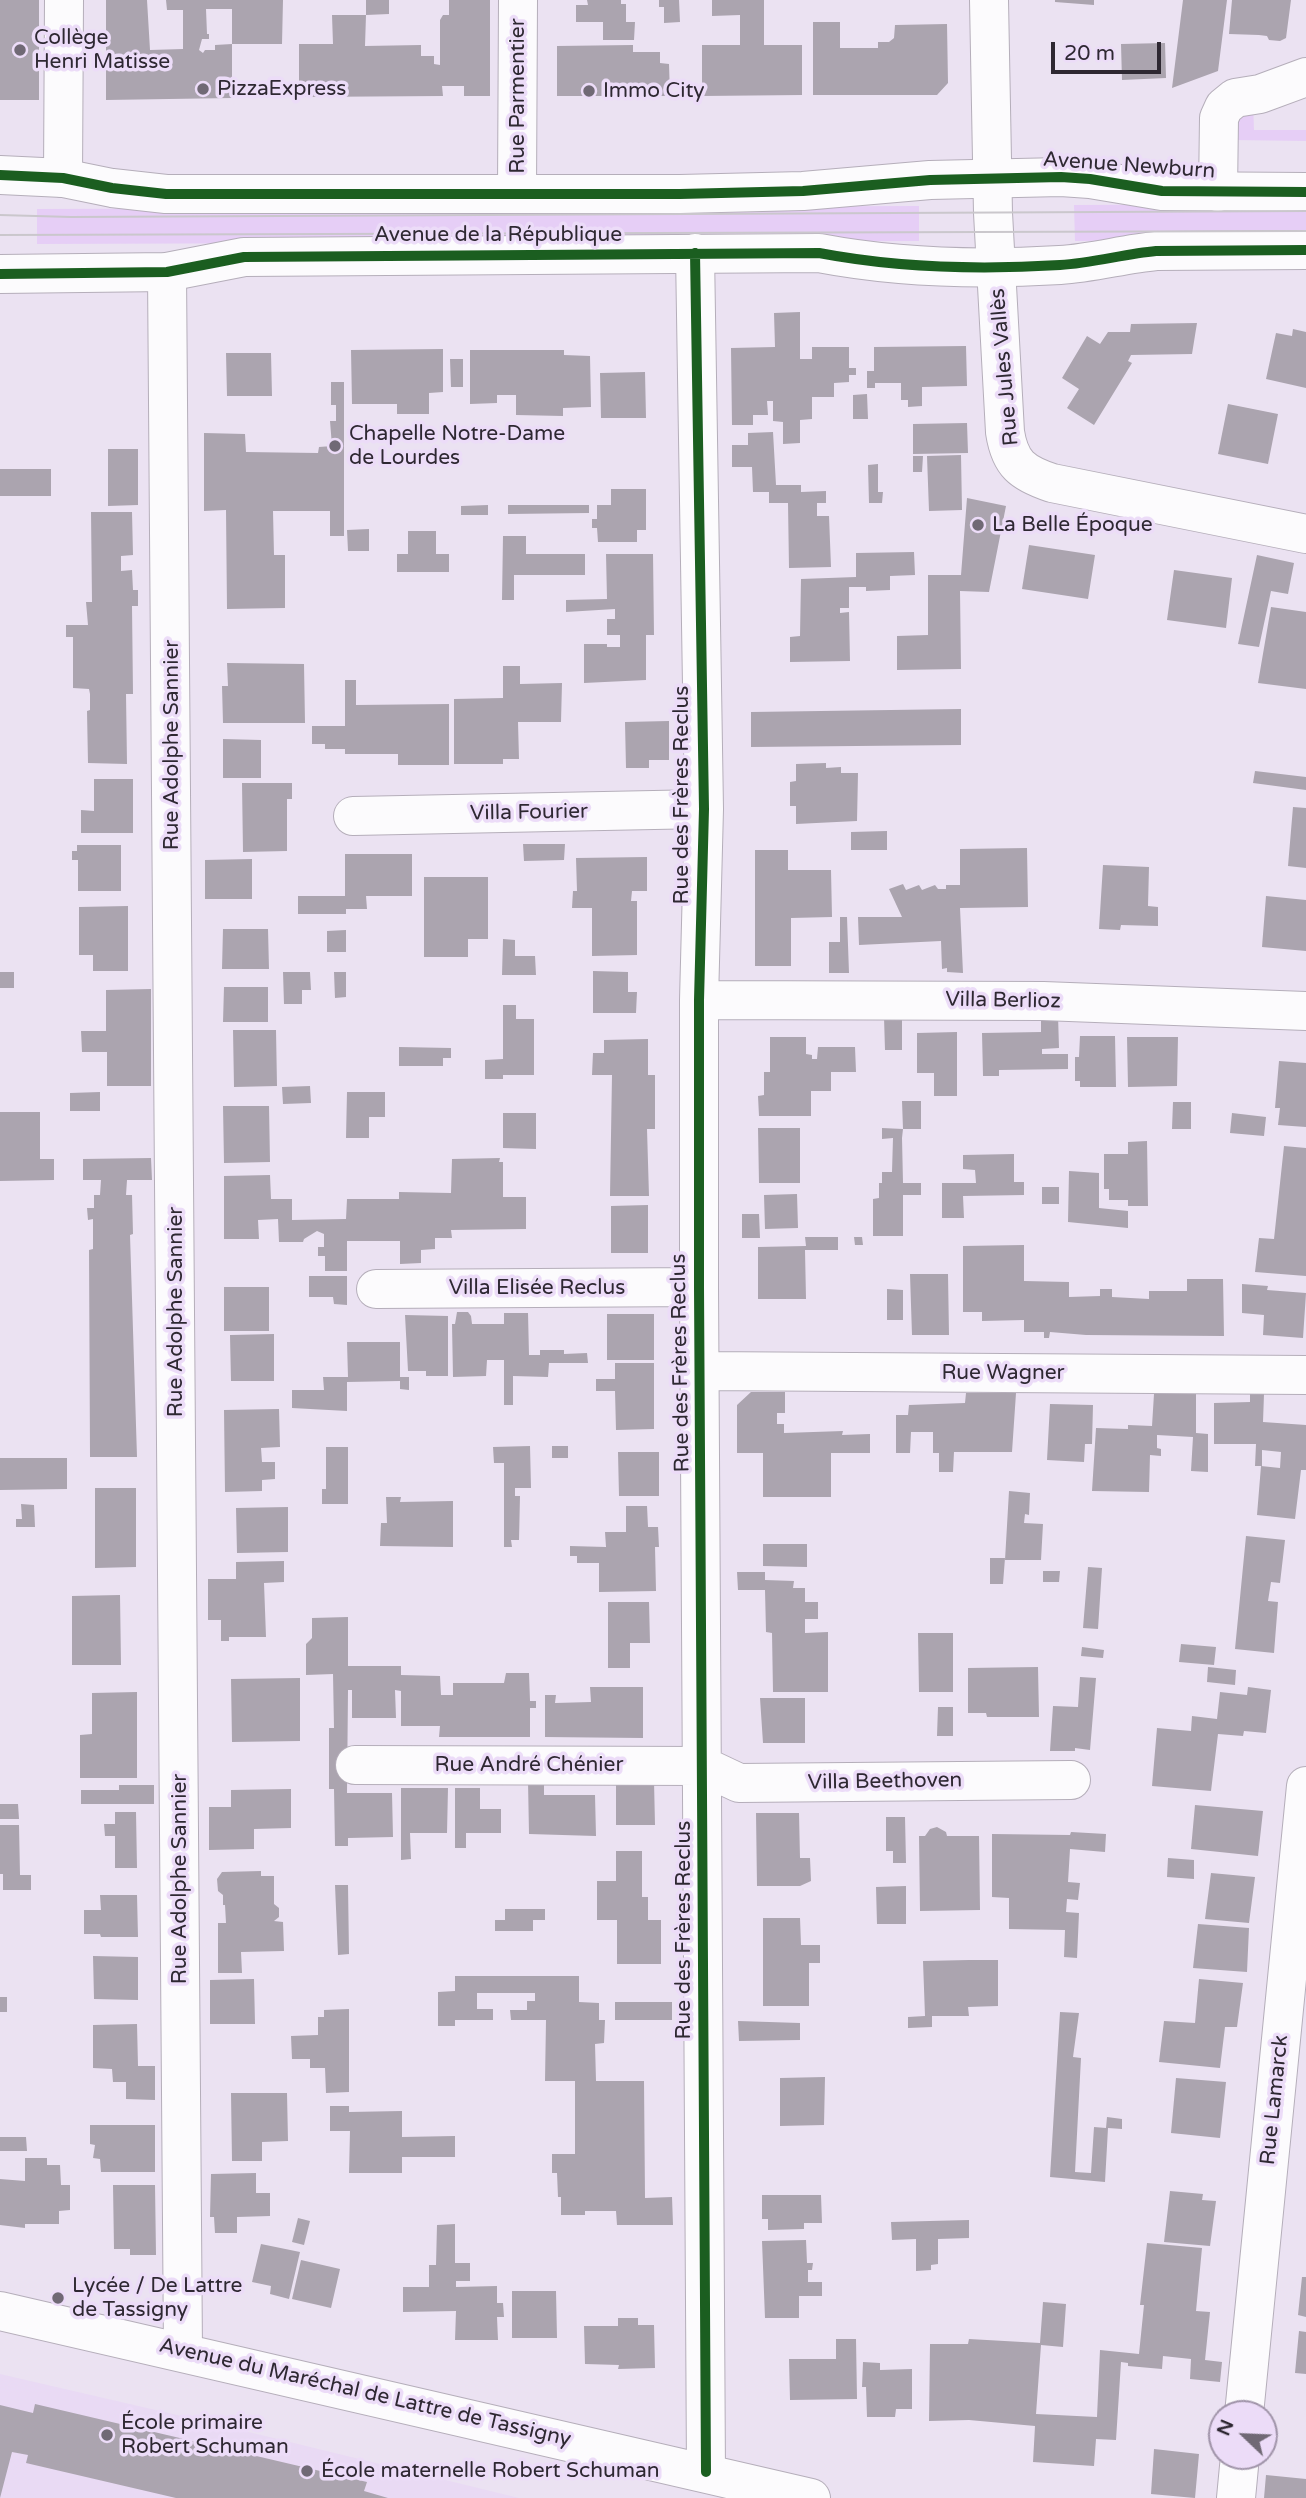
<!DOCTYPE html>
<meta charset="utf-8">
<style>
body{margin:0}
#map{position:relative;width:1306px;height:2498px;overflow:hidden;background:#ebe2f2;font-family:"Varela Round",sans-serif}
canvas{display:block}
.north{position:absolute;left:1208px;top:2400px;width:70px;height:70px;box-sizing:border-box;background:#ecdcf8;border:2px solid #a094a9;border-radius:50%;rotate:293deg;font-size:19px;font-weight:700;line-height:28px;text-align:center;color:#2e2832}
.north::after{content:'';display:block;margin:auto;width:24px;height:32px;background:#706975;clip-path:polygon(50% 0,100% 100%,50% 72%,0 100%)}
.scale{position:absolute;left:1051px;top:42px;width:110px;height:32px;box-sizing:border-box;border:4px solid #2e2832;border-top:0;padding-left:9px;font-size:21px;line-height:24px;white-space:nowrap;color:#2e2832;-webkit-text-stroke:5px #ecdcf8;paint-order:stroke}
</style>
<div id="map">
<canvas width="1306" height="2498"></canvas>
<div class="north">N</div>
<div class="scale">20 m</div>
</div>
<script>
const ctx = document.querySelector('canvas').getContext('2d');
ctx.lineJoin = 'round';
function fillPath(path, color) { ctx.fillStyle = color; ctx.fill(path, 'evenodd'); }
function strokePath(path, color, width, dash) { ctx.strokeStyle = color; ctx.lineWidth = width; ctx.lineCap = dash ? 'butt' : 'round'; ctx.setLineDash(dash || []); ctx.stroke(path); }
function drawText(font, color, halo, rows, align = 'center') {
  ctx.font = font + ' "Varela Round",sans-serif'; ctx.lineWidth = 7; ctx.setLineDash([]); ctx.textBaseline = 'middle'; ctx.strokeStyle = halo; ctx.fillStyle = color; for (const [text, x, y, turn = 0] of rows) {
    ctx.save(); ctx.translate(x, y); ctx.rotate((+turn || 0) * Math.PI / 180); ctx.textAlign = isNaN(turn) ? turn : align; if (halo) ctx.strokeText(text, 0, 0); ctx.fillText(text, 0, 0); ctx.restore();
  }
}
const built = new Path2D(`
 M0,2374l216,50 303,74h-519z`);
const green = new Path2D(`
 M1253,102l1,28h52v11l-74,-1 4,-27z
 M1306,204v36l-231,1 -1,-36z
 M919,206v35l-882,3v-35z`);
const building = new Path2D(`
 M0,0h39v100h-39z
 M106,0h41l3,50 33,-1v-39h-16l-1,-10h117l-1,44h-50v-35h-26l1,25h2v5h-7l-3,11 4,3 2,-3h10v-5l17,-1v54l-126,2z
 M366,0h23v14l-23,1z
 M449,0h41v96h-26v-10h-22l1,10 -144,1v-53h34l-1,-29h34l-1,31 56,-1v11h13v8l6,1v-45l3,-5h6z
 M587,0h34v4h5v18h9l-1,18h-31v-18h-27v-17h12z
 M659,0h20l1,22 -16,1v-16h-5z
 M712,0h52v45h38v50l-100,1v-51h38v-30l-28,1z
 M1055,0h39v5l-39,-3z
 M1183,0h44l-9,71 -46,17z
 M1232,0h59l-5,38 -6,3 -11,-1 -2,-4 -8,-1 -30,-1z
 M813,22h27v26h38v-6h11l5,-4 1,-13 52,-1 1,59 -11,12h-124z
 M1165,43l1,35 -44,2 -1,-36z
 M633,45v7h27v11l9,1 1,32h-113v-50z
 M800,312v47h12v-12h37v21h7v7h-7v7l-15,1v14h-22v22l-12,1v23l-17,1v-22l-10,-1v-20h-6l1,14h-15v10h-21l-1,-77 44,-1 -1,-34z
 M1197,323l-5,31 -61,1 -3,6 4,2 -38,62 -27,-17 12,-19 -17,-11 25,-42 13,8 8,-12h22l1,-8z
 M1293,329l13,3v56l-40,-9 10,-46 16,3z
 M966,346l1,40 -45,1v19l-14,1v-7h-7v-17h-26v5h-8v-17h7v-24z
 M443,349v43l-14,1v21h-32v-10h-45l-1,-54z
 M470,350h94v5l26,1 1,51 -28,1v8l-47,-1v-20h-19v8l-27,1z
 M226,353h45l1,43h-45z
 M450,359h13v28h-12z
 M645,372l1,46h-45l-1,-45z
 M331,382h13v154h-14v-25h-57l1,44h11v53l-58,1 -1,-99 -22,1v-78l41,1 1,18 72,1 1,-6 13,-1 -2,-25h6v-16h-5z
 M867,394l1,25h-15v-24z
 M1228,404l50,10 -10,50 -50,-10z
 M967,423l1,30 -55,1v-30z
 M773,432l3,53h25v7l25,-1v12h-9v13h12l2,51 -42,1 -1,-65h-19v-11h-16l-1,-25h-20v-22h16v-12z
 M108,449h30v56l-30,1z
 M961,455l1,55 -33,1 -2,-55z
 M913,456h10l-1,16h-9z
 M878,464v28h5l-1,11h-13l-1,-38z
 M0,469h51v27h-51z
 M611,489h35v41h-9v12h-39l-1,-14h-5v-9h5v-14h14z
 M967,498l39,8 -17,86 -29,-1 1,78 -64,1v-34l31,-1v-60h33z
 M488,505v10h-27v-9z
 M508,505h81v8l-81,1z
 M91,512h41l1,43 -12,1v15l11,-1 1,20h5v16h-6l1,88h-7l1,70 -39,-1 -1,-52 3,-1v-16l-1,-5 -16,-1v-51h-7v-12h22l-2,-23h6z
 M369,529v22h-21l-1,-21z
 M408,531h28v23h13v18h-52v-18h11z
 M503,536h23v18h59v21h-71v25h-12z
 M1029,545l66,10 -7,44 -66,-10z
 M914,552l1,23 -25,1v14l-24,1v-4h-17v21h-9v5l9,-1 1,49 -60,1v-25l10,-1 1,-57 55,-2v-24z
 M606,554h47l1,81h-8v45l-62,3v-39h23v3h13v-12h-13v-16h8v-10l-49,3v-12l41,-1z
 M1257,555l37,8 -6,31 -17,-3 -12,56 -21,-3z
 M1174,570l58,8 -6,50 -59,-8z
 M1271,607l35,5v77l-48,-6z
 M227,663l77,1 1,59h-82l-1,-37h6z
 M503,666h17v18l42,-1 -1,39h-43l1,37h-16v5h-49v-65l49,-1z
 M345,680h11v25l93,-1v61h-51v-11h-53v-5h-20v-5h-13v-18h33z
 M961,709v36l-210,2v-35z
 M669,721v39h-20v8h-23l-1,-46z
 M223,739l38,1v38h-38z
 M826,763v5l15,-1v6h17l-1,48 -61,3v-18h-6v-24l6,-1v-17z
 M1255,771l51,6v13l-53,-7z
 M94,779h39v54h-52v-23l13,1z
 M242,783h50v16h-5v52l-44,1z
 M1293,807l13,1v60l-18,-2z
 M887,831v19h-36v-18z
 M523,844h42l-1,16 -40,1z
 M77,845h44v46h-43v-31h-6v-9h5z
 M1027,848l1,59 -68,1 3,65 -16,-1v-4l-5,1 -1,-28 -82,4 -1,-28h44l-13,-28 14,-5 3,6 13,-5 3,5 13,-5 3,4h8v-4h14v-36z
 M755,850h33v20h43l1,47 -41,1v48h-36z
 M345,854h67v42h-46l1,13h-21v5h-48v-18h47z
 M647,857v34h-15l-1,10h6v54l-45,1v-48h-20l1,-17h4l-1,-33z
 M252,859v40h-47v-39z
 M1103,865l46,2 -1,39 10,1v19l-37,-1 -1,5 -21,-1z
 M424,877h64v62h-20v18h-44z
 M1266,896l40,4v51l-44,-4z
 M128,906v65h-35v-16h-14v-48z
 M840,917h7l2,56h-20v-31h11z
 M223,929h45l1,40h-47z
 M346,930v22h-19v-21z
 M503,939l12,1v16h20l1,19h-34z
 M593,971l35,1v20h9l-1,21h-43z
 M0,972h14v16h-14z
 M283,972h27l1,18h-9v14h-18z
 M334,972h12v25l-11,1z
 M224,987h44v35h-45z
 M151,989v97h-44v-34h-25l-1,-21h25v-41z
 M503,1005h13v14h18v56h-31v4h-18v-19l18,-1z
 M1058,1015l1,33 -17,1v5h26v15l-69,1v6h-16l-1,-43 59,-1v-16z
 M884,1017h18v33h-17z
 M233,1030h43l1,56 -43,1z
 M957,1032v64h-23v-23h-17v-40z
 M1080,1036h35l1,51h-36v-6h-5v-24h4z
 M770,1037h36v17l6,1v4h5l1,-12h37l1,25h-25v19h-20v25h-52l-1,-20 6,-1v-23h6z
 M1127,1037h51l-1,49 -49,1z
 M648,1039v36h7v54h-8l2,67h-39l2,-121h-20l1,-22h11v-13z
 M399,1047l52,1v10h-8v8h-44z
 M1279,1061l27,2v64l-28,-2 2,-17h-5z
 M310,1086l1,17 -28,1 -1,-17z
 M100,1092v19h-30v-18z
 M347,1092h38v25h-16v21h-23z
 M902,1101h19v28h-18l-1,9 1,45h18v12h-18v41h-30v-37l6,-1v-15h3v-11h10l1,-34 -11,1v-11l21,1z
 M1173,1102h18v27h-19z
 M223,1106h46l1,56 -46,1z
 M0,1112h40v47h14v21l-54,1z
 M503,1113h33v36l-33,-1z
 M1232,1113l34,4 -2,19 -34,-3z
 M758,1128h42v55h-41z
 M1147,1141l1,65h-20v-6h-19v-11h-5v-35h24v-12z
 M1284,1146l22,2v128l-51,-4 4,-34 15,1z
 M1014,1154v28h10v13l-61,1 1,22h-22v-35h34l-1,-13 -12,-1v-14z
 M151,1158l1,22h-25l-1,15h6l1,39 -3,1 7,222h-47l-1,-207 4,-1v-30l-5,1 -1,-12h7v-13h6l1,-15h-18v-21z
 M500,1158l-1,4h4v35h23v32l-75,1 1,8h-17v11l-14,1v13l-21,1v-23h-53v30h-22v-15h-7v-9h6v-13l-7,-3 -13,8 -1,3h-24l-1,-23 -20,1 1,19h-35v-63l46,-1 1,24h21v21l54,-1 1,-20h52v-7l52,1 1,-34z
 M1069,1171l30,2v35l29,3v17l-60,-6z
 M1042,1187h17v17h-17z
 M797,1194l1,34 -33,1 -1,-34z
 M648,1205v48h-37v-47z
 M742,1214h17l1,24h-18z
 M805,1237h33v13h-33l1,49h-48v-52l48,-1z
 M854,1237h8l1,8h-8z
 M1024,1245v36l45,1v15l31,-1v-7h12v8l37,2v-8h38v-12h36l1,57 -138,-1 -36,-3 -1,6h-5v-6h-20v-12l-42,1v-9h-19v-66z
 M910,1274h38l1,61h-37z
 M309,1276h38v29l-13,-1 -1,-7h-24z
 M1242,1284l26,2 -1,4 39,3 -3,45 -40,-3 1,-20 -22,-2z
 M224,1287h45v44h-45z
 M887,1289l16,1v30h-16z
 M457,1312h11l3,4 1,8h32v-11h24l1,42h11v-5h24v4l23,-1 1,10h-39l-1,14 -35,-1v29h-9v-45h-17l-1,16 -33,1 -1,-53h3z
 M607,1314h47v46h-47z
 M405,1315l43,1v60h-22v-5h-18z
 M274,1334v47h-43l-1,-46z
 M347,1342h53v35h9v13l-9,-1v-8l-53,1v29l-55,-3v-18h32l-1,-13h25z
 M615,1363h39v66l-38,1 -1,-39h-19v-12h19z
 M751,1392h34v21h-8v11h7v9l59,-2 -1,4 28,-1v19h-39v44h-68v-44h-26v-48z
 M966,1393h50l-4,59h-58l-1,20h-14v-19h-6v-21h-22l-1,21h-14v-38h12l1,-10 56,-2z
 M1154,1394h42v39l12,1v38l-17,-1 2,-34 -36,-2v13l4,1v7l-11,-1 -1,37 -57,-1 4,-63 32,1v-4l24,1z
 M1250,1394h14l-1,28 43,3v45h-5l-6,49 -38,-4 4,-49 19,2 1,-16 -19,-2v16h-7l1,-22h-42v-41l36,-1z
 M1050,1404l43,1 -1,39h-7l-1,18 -37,-2z
 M279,1409l1,38 -19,1 1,14h13v17l-13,1v11l-37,1 -1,-82z
 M530,1446l1,42h-16v8h5l-1,44h-8l1,7h-8v-84h-10l-1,-16z
 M552,1446h16v12h-16z
 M326,1447h22v57h-26v-15h4z
 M618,1452h41v44h-40z
 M0,1458h67v31l-67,1z
 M95,1488h41v79l-41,1z
 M1009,1491l21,2 -1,22 -4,-1 -1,9 19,1 -2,36h-36z
 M386,1497h15l-1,5 53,-1v46l-73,-1 1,-23h6z
 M21,1504l13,1 1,22h-19v-8h6z
 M626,1506h21l1,21h10l1,20h-4l1,44 -57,1v-29h-22v-7h-7v-10l36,1 -1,-15h21z
 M288,1507v45l-51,1 -1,-45z
 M1246,1536l39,4 -5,43 -9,-1 -3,19 10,1 -4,51 -39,-4z
 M763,1544h44v23l-44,-1z
 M990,1558h15l-2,26h-13z
 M284,1561v21l-20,1 2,54h-37v4h-8v-21h-13v-41h28v-17z
 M1088,1567l14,1 -4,61 -15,-1z
 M1043,1571h17l-1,11h-16z
 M737,1572h28v8l29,1 -1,7h12v14h13v17h-13v14l23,-1v60h-55l-1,-59 -6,-1 -1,-42h-27z
 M120,1595l1,70h-49v-69z
 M608,1602h41l1,41h-20v25h-22z
 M348,1617v49h53v9l39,1 1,19h12v-12h51l2,-10h23l1,28h6v7h-6v29h-91l1,-11h-39v-35l-6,-1 1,28h-44v-28h-4l-1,103h45l1,44 -45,1v8h-13l-1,-57h-5v-61h5l-1,-54 -27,1v-31l6,-6v-20z
 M918,1633h35v59h-34z
 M1181,1644l35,3 -2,18 -35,-3z
 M1082,1647l22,3 -1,8 -22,-2z
 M1038,1667l1,50h-52l-1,-4h-18v-45z
 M1208,1667l28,3 -1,15 -28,-3z
 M1080,1677l16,1 -6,72 -15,-2v3h-25l3,-45 25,1z
 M300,1678v63l-68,1 -1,-63z
 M590,1687h53v51l-98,-1v-42h11l-1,8 36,-1z
 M1248,1687l23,3 -5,43 -22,-2 -1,5 -25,-2 -7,57 -59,-5 5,-58 34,3 1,-15 25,3 3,-27 27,3z
 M137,1692v86h-57v-43l12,-1v-41z
 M760,1698h45v45h-42z
 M938,1707h15v29h-16z
 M528,1781h16v14h51l1,41 -67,-2z
 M616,1781h38l1,44h-39z
 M119,1785h35v19h-73v-14h38z
 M401,1788h47l-1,45h-37l1,26 -10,1z
 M455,1788h25v21h21v24h-35v15h-11z
 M291,1789v39l-37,1v20l-45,1v-43h22v-17z
 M0,1804h18l1,15h-19z
 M1195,1805l68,6 -5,45 -67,-7z
 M115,1812h21l1,56h-22v-32h-10l-1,-12h11z
 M756,1813h43l1,45h10l1,23 -11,5h-43z
 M886,1817h19l1,46h-13v-12h-7z
 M0,1825h19l1,50h11v15h-28v-16h-3z
 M937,1827l9,5 1,4h32l1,74 -60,1 -1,-75h6l5,-7z
 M1071,1832l35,2 -1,18 -35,-3 -2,33 12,1 -2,17 -11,-1 -1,13 13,1 -2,45 -13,-1 1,-27 -56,-1v-31l-17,-1v-63l78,1z
 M616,1851h26v46h6v23h13v44h-44v-44h-20v-39h19z
 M1168,1858l26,2v19l-27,-2z
 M261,1871v5h13v28l5,4v9l-5,4 9,1 1,29 -43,1 1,21h-24v-50h8l-1,-18h-2v-10l-5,-4 -1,-12 5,-7z
 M1211,1873l44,4 -6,46 -44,-4z
 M335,1885h13l1,69 -11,1z
 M906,1886v38h-29l-1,-37z
 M100,1895h37l1,42h-37l-1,-3h-16v-24h17z
 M505,1909h40v11h-12v11h-38v-11h10z
 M763,1918h37l1,27h19v18h-11v43h-46z
 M1198,1924l51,4 -2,44 -54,-4z
 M93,1956l45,1v43l-44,-1z
 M969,1960h29v46l-30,1 1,9h-37v11l-24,1v-11l17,-1 -2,-55z
 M455,1976h124v26l20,1v17h6l-1,23 -9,1 1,37h48l1,117 27,-1 1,28h-56l-1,-14h-31v4h-24v-18h-3l-1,-24h-5v-19h23v-73h-30l1,-61h-35l-1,-10h17v-9h8v-8h-58v16h16v11h-38v6h-17v-34l17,-1z
 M254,1979l1,45h-45v-44z
 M1199,1979l44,4 -6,44h-12l-5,41 -61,-6 5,-41 31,2z
 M0,1997h7v15h-7z
 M615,2002h57v18h-57z
 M349,2009v83l-23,1 -1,-25h-15v-9h-18l-1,-23 27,-1v-18h6v-7z
 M1060,2012l19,1 -6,44 8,1 -6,114 16,1 3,-46 12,1 1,-11 15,2v10l-14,-1 -3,54 -55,-5z
 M738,2021l62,2v17l-61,1z
 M137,2024l1,42h17v34l-29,-1v-17h-13l-1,-13 -19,-1v-43z
 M825,2077l-1,48 -44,1v-48z
 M1176,2078l50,4 -6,56 -49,-5z
 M231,2093h56l1,48 -26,1v19h-30z
 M330,2106h19v6l53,-1v26l53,-1v21h-53v16h-53l1,-42h-20z
 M90,2125h65v47h-54l-1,-13 -7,-1 2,-13 -5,-1z
 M0,2137h26l1,14h-27z
 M25,2158h22v7h13l1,20h9v25l-11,1v13h-34v4l-25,-3v-46l25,2z
 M256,2173v20h14v23l-33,1v16h-22l-1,-16h-4l1,-43z
 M113,2185h42l1,70h-26v-6h-16z
 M1170,2191l33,3 -1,6 14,1 -6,45 -46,-4z
 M762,2195h59l1,28h-18v6l-36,1v-11h-6z
 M298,2218l12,3 -6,24 -12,-3z
 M969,2220v18l-31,1v25l-7,1v5l-15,1v-32l-24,1 -1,-18z
 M455,2224v39h15v18h-14v6l41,-1v17h6l1,14h-7l1,23h-43l1,-29 -53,1v-25h26v-22h7l1,-40z
 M806,2240l1,23h6l-1,7h-4v12h14v14h-23v22h-34l-3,-77z
 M1147,2243l55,5 -6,63 14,1 -5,48 17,2 -2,20 -30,-3 1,-20 -28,-3 -1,13 -34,-3v-3l-7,-1 -5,78 -20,-1 -2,27 -61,-4 2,-36 -66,-6 -40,1 1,-77h38l1,-5 71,4 3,-41 23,2 -3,43 -22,-2 -5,69 61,3 3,-67 39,4 5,-49h-4z
 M261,2244l39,8 -11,47 -19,-5 1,-8 -19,-4z
 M301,2260l39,9 -9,39 -39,-9z
 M1302,2277h4v40l-8,-2z
 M512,2291h44l1,47h-45z
 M618,2318h20v7h16l1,43 -37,1 1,-4 -34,-1 -1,-38h34z
 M1299,2331l7,1v42l-11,-1z
 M836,2339h20l1,60 -67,1 -1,-41h47z
 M863,2362l17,1v7l32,-1v40h-16l-1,8h-28l-1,-30h-4z
 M35,2404l332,78 -3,9 24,7h-212l-150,-35 2,-8 -16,-3 -12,46v-93l33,8z
 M1154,2449l45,5 -4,44 -44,-4z
 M1266,2475l40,4v19h-42z`);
const minor = new Path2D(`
 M989,0l4,213 12,219c5,32 17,41 47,51l254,51
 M63,178l1,-178
 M517,192l1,-192
 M1218,192l1,-74 5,-11 11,-9 25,-4 46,-17
 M695,253l9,556 -5,191v287l7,1185
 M167,272l16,2079
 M353,816l351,-7
 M699,1000l344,1 263,10
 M376,1289l323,-2
 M701,1371l605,4
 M355,1765l348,1 36,17 332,-3
 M0,2311l811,187
 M1244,2414l62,-628
 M1236,2498l4,-42`);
const major = new Path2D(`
 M0,175l63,3 49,10 54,6h514l123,-3 127,-11 131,-3 29,2 72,12 144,1
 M0,274l167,-2 77,-15 575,-4c79,15 161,17 241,12 33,-2 64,-11 96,-14l150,-1`);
const tram = new Path2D(`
 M0,215l71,2 1235,-6
 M0,235l1306,-4`);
const cycleway = new Path2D(`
 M0,175l63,3 49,10 54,6h514l123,-3 127,-11 131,-3 29,2 72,12 144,1
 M695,253l9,556 -5,191v287l7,1185
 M0,274l167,-2 77,-15 575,-4c79,15 161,17 241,12 33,-2 64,-11 96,-14l150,-1`);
const markers = [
 [20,50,7,"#706975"],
 [203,89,7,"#706975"],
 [589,91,7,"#706975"],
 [335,446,7,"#706975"],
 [978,525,7,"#706975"],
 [58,2298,7,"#706975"],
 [107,2435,7,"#706975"],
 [307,2471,7,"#706975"]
];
const poiNames = [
 ["Collège",34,38],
 ["Henri Matisse",34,62],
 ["PizzaExpress",217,89],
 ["Immo City",603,91],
 ["Chapelle Notre-Dame",349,434],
 ["de Lourdes",349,458],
 ["La Belle Époque",992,525],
 ["Lycée / De Lattre",72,2286],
 ["de Tassigny",72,2310],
 ["École primaire",121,2423],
 ["Robert Schuman",121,2447],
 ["École maternelle Robert Schuman",321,2471]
];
const streetNames = [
 ["Rue Parmentier",518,96,-90],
 ["Avenue Newburn",1129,166,4],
 ["Avenue de la République",498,235],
 ["Rue Jules Vallès",1005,367,-95],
 ["Rue Adolphe Sannier",172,745,-90],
 ["Rue des Frères Reclus",682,795,-90],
 ["Villa Fourier",529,813,-1],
 ["Villa Berlioz",1003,1001,1],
 ["Villa Elisée Reclus",537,1288],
 ["Rue Adolphe Sannier",176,1312,-90],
 ["Rue des Frères Reclus",681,1363,-91],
 ["Rue Wagner",1003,1373],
 ["Rue André Chénier",529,1765],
 ["Villa Beethoven",885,1782,-1],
 ["Rue Adolphe Sannier",180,1879,-90],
 ["Rue des Frères Reclus",684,1930,-90],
 ["Rue Lamarck",1275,2100,-84],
 ["Avenue du Maréchal de Lattre de Tassigny",365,2393,13]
];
fillPath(built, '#e9daf4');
fillPath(green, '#e6cef6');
fillPath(building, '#aba4af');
strokePath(minor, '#b5aeba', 40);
strokePath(major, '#b5aeba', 40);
strokePath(minor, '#fcfbfd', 38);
strokePath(major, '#fcfbfd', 38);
strokePath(tram, '#cac7cc', 2);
strokePath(cycleway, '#1b5e20', 10);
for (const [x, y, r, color] of markers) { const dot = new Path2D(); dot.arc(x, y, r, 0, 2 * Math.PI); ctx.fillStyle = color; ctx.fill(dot); strokePath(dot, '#ecdcf8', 2.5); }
drawText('21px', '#2e2832', '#ecdcf8', poiNames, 'left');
drawText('21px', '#2e2832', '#ecdcf8', streetNames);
</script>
